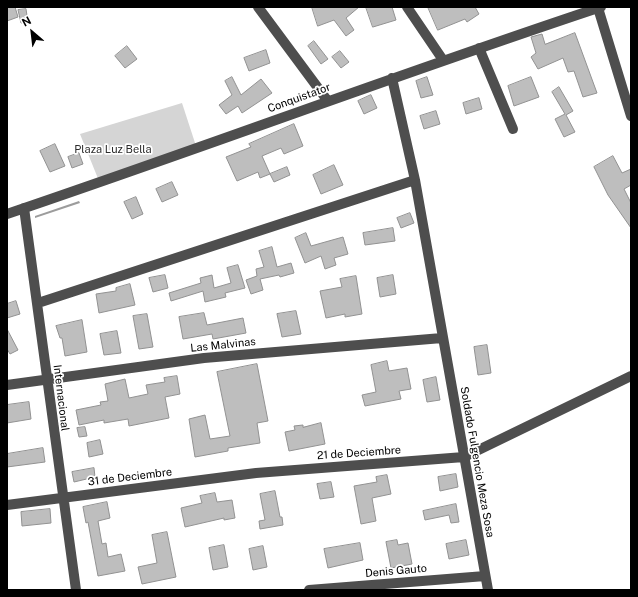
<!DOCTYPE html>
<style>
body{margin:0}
#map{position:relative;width:638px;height:597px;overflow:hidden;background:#fff;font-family:"Public Sans",sans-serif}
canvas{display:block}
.frame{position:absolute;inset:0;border:8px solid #000;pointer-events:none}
.north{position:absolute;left:12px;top:12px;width:40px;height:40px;-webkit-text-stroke:3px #fff;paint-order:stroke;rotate:332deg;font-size:11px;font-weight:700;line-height:16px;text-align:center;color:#000}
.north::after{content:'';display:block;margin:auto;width:14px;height:18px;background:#000;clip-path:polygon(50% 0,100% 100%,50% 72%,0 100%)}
</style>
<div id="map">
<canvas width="638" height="597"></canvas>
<div class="frame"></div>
<div class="north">N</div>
</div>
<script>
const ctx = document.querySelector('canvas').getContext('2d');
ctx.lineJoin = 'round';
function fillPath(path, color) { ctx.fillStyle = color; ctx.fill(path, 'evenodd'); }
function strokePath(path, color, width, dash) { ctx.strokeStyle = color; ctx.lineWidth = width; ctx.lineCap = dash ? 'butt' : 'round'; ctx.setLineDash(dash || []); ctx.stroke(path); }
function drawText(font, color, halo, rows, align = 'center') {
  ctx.font = font + ' "Public Sans",sans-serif'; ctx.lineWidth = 3.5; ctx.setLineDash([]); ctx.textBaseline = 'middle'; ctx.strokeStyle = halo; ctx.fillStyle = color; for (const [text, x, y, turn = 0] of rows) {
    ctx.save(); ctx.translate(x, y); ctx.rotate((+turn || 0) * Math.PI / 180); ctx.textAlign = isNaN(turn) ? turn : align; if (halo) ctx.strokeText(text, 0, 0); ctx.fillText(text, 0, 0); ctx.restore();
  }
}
const green = new Path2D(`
 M182,103l15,46 -98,32 -19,-47z`);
const water = new Path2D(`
 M79,201l1,2 -45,15v-2z`);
const building = new Path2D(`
 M7,7h8l3,10 -11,4z
 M312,7h47l-13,11 8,12 -8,6 -12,-16 -16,6z
 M366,7h26l4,13 -23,7z
 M428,7h47l4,7 -12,8 -2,-3 -27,11z
 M26,9l2,13 -7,1 -3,-13z
 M575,33l22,60 -14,4 -9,-26 -6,1 -5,-14 -25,11 -7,-12 5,-4 -5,-16 11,-3 3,10z
 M314,41l14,18 -7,5 -13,-18z
 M127,46l10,13 -12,9 -10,-12z
 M266,50l4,13 -21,8 -5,-13z
 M340,51l9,11 -8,6 -9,-11z
 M232,77l9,18 20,-16 11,14 -30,20 -4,-7 -12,8 -7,-9 13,-10 -7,-14z
 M427,77l6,18 -12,3 -5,-17z
 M531,77l8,20 -25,9 -6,-20z
 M559,87l14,24 -7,4 9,17 -11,5 -9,-18 10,-5 -13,-22z
 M371,95l6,13 -13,6 -6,-13z
 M479,98l3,11 -16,5 -3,-11z
 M436,111l4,13 -16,5 -4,-13z
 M294,124l9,22 -19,8 -3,-6 -19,8 8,18 -10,4 -2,-6 -21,9 -11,-24 25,-10 -2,-3z
 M55,144l10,22 -15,6 -10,-21z
 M79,153l4,11 -11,4 -4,-11z
 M613,156l9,17 9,-4v16l-7,4 7,14v25l-23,-33 -14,-28z
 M334,165l9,20 -22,9 -8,-19z
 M287,167l3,8 -16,7 -4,-8z
 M172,182l6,13 -16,7 -6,-13z
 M136,197l7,17 -11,5 -8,-17z
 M410,213l4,10 -13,5 -4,-10z
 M393,228l2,13 -30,4 -2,-12z
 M306,233l5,13 32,-9 5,17 -14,4 2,7 -11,4 -4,-13 -16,7 -10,-25z
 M272,247l5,20 14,-4 3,10 -14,4 -1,-2 -19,4 3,11 -12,4 -5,-14 11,-4 -1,-7 8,-2 -5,-16z
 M238,265l7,23 -20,5 1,4 -21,5 -2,-11 -32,10 -2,-8 32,-10 -1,-5 12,-3 2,13 17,-5 -4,-15z
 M165,275l3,13 -15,4 -4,-14z
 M393,275l3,19 -16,3 -3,-19z
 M356,276l6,38 -17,3v-3l-19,4 -6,-27 22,-4 -2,-8z
 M130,284l5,21 -36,8 -3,-19 20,-3v-3z
 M16,301l4,13 -13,4v-14z
 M296,311l5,23 -19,3 -5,-23z
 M204,313l3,12 36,-7 3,15 -33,6 -1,-5 -29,5 -4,-22z
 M147,314l6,33 -14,2 -6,-33z
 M82,320l5,32 -22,4 -3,-18h-2l-4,-12z
 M7,329l11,21 -8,4 -3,-5z
 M117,331l4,22 -17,2 -4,-21z
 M487,345l4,28 -13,2 -4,-28z
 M387,361l2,10 18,-3 4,21 -12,2 2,8 -36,7 -3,-11 14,-3 -5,-27z
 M257,364l11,57 -11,2 3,20 -32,5v3l-33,6 -6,-38 16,-4 5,24 20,-3 -13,-64z
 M177,376l3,18 -15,3 4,21 -40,8 -1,-7 -24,4v-3l-25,5 -3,-15 25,-5 -1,-3 8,-1 -3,-17 20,-5 4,19 19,-4 -2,-9 19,-3 -1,-4z
 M436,377l4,23 -13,2 -4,-22z
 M29,402l2,17 -24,4v-18z
 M321,423l4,21 -36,7 -4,-19 10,-2 -1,-4 9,-1v2z
 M85,427l2,9 -8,1 -2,-9z
 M100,440l3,14 -14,3 -2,-14z
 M43,448l2,14 -38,5v-13z
 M94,468l1,9 -21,5 -2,-10z
 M456,474l2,13 -18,4 -2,-14z
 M387,475l4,19 -19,4 4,23 -15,3 -7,-38 23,-4 -1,-5z
 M331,482l3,15 -14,2 -3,-15z
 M275,491l5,26h2l1,8 -23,4 -1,-8 6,-1 -5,-26z
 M215,493l2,9 15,-2 3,18 -11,2v-2l-39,9 -4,-19 21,-5 -2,-7z
 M107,502l3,16 -12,3 4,23 4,-1 2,14 13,-3 4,17 -27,5 -10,-54 -2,1 -3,-16z
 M456,504l3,18 -8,1 -2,-8 -24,5 -2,-9z
 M50,509l1,14 -29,3 -1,-14z
 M167,532l9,45 -34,7 -4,-17 19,-4 -5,-28z
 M397,540l1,5 10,-2 4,21 -21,4 -5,-26z
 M466,540l3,15 -20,4 -3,-15z
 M360,543l3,17 -35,8 -4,-19z
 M224,545l4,22 -15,3 -4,-22z
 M263,546l4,21 -14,3 -4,-21z`);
const minor = new Path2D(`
 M258,7l69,93
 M407,7l36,53
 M598,8l33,108
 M479,48l34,81
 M392,78l23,102 73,410
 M24,208l52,382
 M7,214c198,-67 395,-141 594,-207
 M38,303l377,-123
 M7,385l197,-27 238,-20
 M7,505l249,-32 208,-16 167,-81
 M309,590l176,-14`);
const streetNames = [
 ["Conquistator",299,98,-20],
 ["Las Malvinas",223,345,-6],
 ["Internacional",61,398,83],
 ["21 de Deciembre",359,453,-4],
 ["Soldado Fulgencio Meza Sosa",477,462,80],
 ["31 de Deciembre",130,477,-7],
 ["Denis Gauto",396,571,-5]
];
const parkNames = [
 ["Plaza Luz Bella",113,150]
];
fillPath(green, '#d5d5d5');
fillPath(water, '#9c9c9c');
fillPath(building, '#bebebe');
strokePath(building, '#929292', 1);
strokePath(minor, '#4e4e4e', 10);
drawText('11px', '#000', '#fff', streetNames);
drawText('11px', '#2c2c2c', '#fff', parkNames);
</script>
